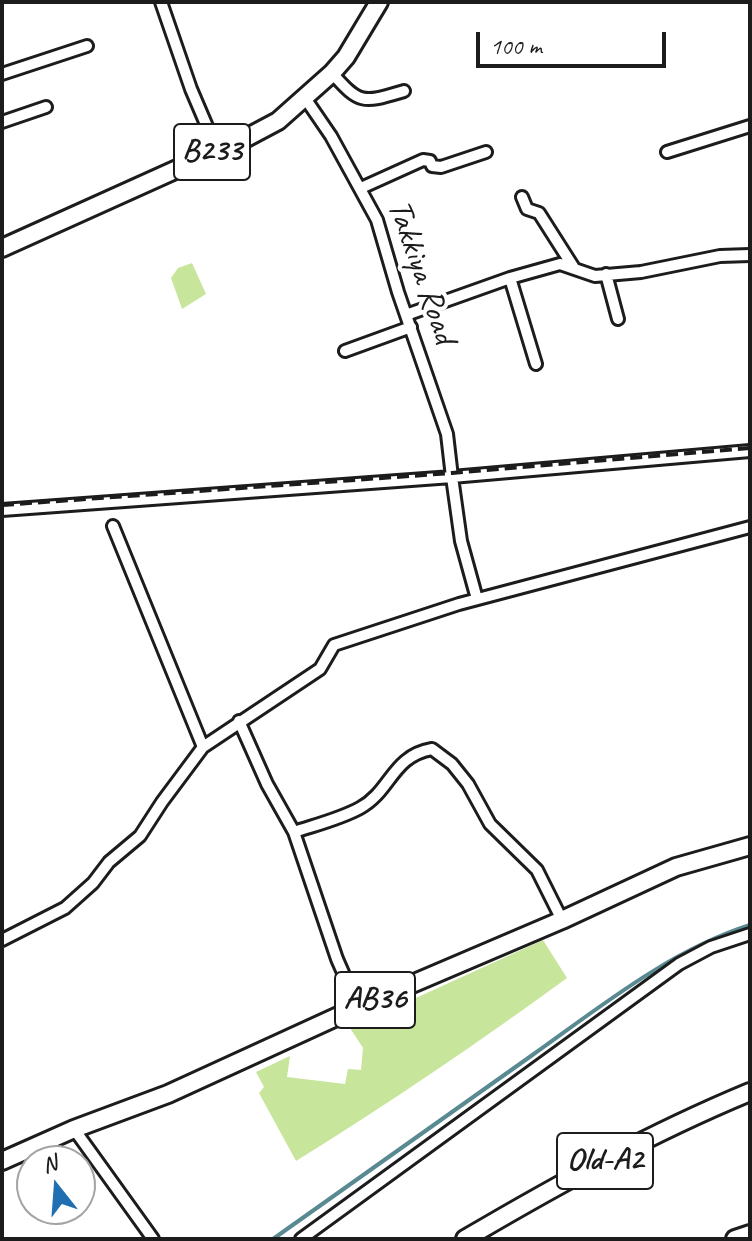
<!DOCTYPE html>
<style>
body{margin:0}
#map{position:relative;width:752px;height:1241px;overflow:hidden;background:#fff;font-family:Caveat,sans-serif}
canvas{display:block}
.frame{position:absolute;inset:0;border:4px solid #1c1c1c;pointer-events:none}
.north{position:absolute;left:16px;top:1145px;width:80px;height:80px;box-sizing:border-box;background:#fff;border:2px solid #a4a4a4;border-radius:50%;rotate:343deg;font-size:22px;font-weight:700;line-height:32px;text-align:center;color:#1c1c1c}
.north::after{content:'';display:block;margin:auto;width:28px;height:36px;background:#1f6fb2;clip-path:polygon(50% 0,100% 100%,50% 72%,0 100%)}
.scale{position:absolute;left:476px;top:32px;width:190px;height:36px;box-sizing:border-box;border:4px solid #1c1c1c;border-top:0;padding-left:10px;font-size:24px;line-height:28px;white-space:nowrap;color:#1c1c1c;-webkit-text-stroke:6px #fff;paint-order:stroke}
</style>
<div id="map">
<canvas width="752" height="1241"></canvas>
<div class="frame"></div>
<div class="north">N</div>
<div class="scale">100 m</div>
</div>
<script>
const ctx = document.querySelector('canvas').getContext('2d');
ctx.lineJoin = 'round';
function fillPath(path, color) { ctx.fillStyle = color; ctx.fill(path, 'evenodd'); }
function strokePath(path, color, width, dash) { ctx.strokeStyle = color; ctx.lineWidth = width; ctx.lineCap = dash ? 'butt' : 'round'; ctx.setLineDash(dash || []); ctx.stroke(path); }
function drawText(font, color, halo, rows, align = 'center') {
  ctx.font = font + ' Caveat,sans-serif'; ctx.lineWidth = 8; ctx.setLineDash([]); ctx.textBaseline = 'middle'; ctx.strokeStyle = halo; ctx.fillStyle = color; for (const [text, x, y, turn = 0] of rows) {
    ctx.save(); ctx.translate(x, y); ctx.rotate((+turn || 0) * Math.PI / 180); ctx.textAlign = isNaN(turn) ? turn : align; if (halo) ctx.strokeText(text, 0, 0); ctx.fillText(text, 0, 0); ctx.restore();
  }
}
const green = new Path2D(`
 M192,263l14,31 -24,15 -11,-31 7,-10z
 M543,940l24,38c-89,65 -179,126 -271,183l-37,-68 5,-6 -8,-15 34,-16 -3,21 58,7 3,-15 13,1 2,-22 -13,-20z`);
const stream = new Path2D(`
 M273,1239c86,-61 172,-122 258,-183 69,-49 138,-105 219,-131`);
const minor = new Path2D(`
 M161,2l30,87 26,61
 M332,73c28,32 31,30 72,18
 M2,74l85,-28
 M305,98l26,38 46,84 21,72 49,142 5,43 298,-26
 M2,122l44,-15
 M667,152l83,-26
 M361,188l62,-28 7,1 2,5 9,1 45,-15
 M522,197l5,12 12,4 35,55
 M606,274l12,45
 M510,278l26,86
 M406,315l104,-37 50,-14 35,12 46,-4 79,-16 30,-1
 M345,351l66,-24
 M2,510l450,-33 9,64 16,58
 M113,526l90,221
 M239,721l28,63 27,48 43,127 21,48
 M294,832c21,-7 46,-13 66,-24 31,-17 32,-52 72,-59l20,15 16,20 22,40 47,46 25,50
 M2,940l63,-32 28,-25 16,-21 31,-26 22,-34 41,-55 117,-78 14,-24 125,-41 291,-77
 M74,1129l79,110
 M301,1239l378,-275 32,-17 39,-13`);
const primary = new Path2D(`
 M2,248l244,-110 32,-17 54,-48 14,-16 33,-55
 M2,1161l72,-32 94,-35 190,-87 204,-87 114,-53 74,-21`);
const trunk = new Path2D(`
 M465,1239c92,-54 186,-106 285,-147
 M735,1239l15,-5`);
const rail = new Path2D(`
 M2,505l450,-32 298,-25`);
const shields = [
 [212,152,76],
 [375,1000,80],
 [605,1161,96]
];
const shieldNames = [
 ["B233",212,152],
 ["AB36",375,1000],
 ["Old-A2",605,1161]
];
const streetNames = [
 ["Takkiya Road",421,272,71]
];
fillPath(green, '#c8e59c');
strokePath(stream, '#598991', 4);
strokePath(minor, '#1c1c1c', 16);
strokePath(primary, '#1c1c1c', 22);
strokePath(trunk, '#1c1c1c', 22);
strokePath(minor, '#fff', 10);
strokePath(primary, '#fff', 16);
strokePath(trunk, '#fff', 16);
strokePath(rail, '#1c1c1c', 4, [12, 6]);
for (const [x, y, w] of shields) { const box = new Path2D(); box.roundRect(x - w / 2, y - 28, w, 56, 6); ctx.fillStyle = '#fff'; ctx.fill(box); strokePath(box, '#1c1c1c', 2); }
drawText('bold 32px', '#1c1c1c', null, shieldNames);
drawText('34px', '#1c1c1c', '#fff', streetNames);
</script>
